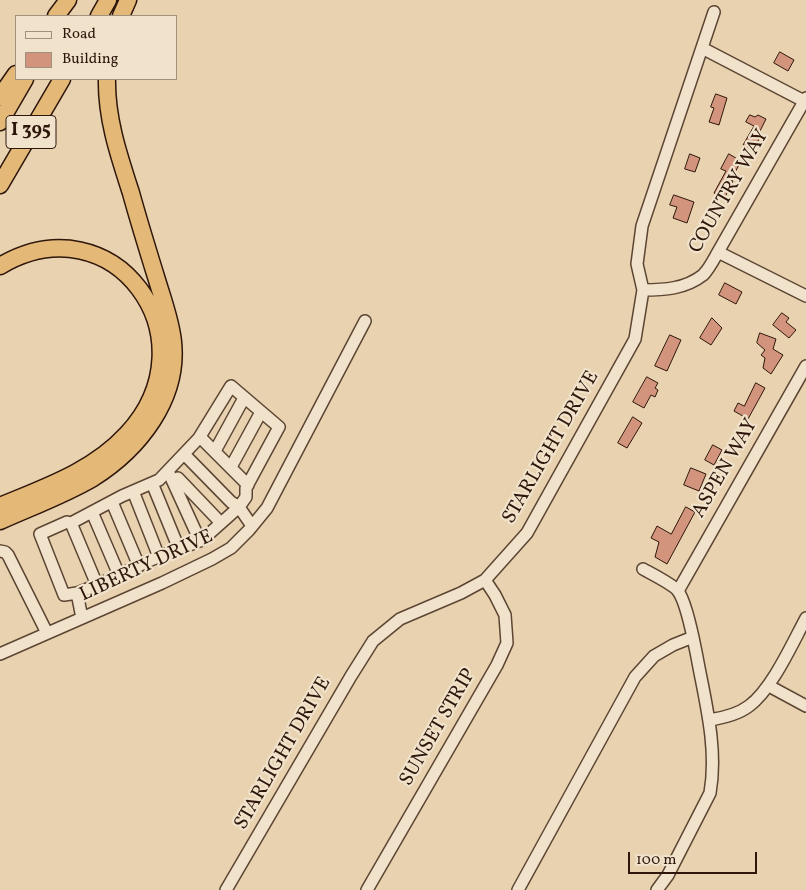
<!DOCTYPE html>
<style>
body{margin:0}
#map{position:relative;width:806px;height:890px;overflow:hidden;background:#e8d2af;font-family:Vollkorn,serif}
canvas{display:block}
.legend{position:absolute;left:15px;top:15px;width:162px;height:65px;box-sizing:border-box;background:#f0e2cb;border:1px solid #a2907e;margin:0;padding:6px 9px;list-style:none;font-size:15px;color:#2e160a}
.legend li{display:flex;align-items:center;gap:10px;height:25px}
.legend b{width:25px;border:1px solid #a2907e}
.scale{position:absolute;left:628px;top:852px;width:129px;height:22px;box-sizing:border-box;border:2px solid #2e160a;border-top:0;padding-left:6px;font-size:15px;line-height:18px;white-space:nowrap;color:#2e160a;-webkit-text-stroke:4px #f0e2cb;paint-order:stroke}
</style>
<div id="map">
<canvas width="806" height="890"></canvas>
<ul class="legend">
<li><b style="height:6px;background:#f0e2cb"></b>Road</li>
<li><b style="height:14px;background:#d3947e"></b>Building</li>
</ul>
<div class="scale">100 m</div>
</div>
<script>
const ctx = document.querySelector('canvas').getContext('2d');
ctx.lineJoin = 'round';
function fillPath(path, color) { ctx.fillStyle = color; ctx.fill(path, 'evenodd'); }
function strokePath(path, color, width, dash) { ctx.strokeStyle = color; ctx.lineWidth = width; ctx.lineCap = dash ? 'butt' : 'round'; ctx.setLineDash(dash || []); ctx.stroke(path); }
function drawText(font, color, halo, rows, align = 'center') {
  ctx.font = font + ' Vollkorn,serif'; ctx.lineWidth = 4.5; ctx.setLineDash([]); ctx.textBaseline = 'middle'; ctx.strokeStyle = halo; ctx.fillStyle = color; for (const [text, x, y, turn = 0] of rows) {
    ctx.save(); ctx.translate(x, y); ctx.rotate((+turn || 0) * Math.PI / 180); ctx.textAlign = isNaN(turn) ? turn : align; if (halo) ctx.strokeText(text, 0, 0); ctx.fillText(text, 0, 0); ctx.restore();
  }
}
const building = new Path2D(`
 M780,52l14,8 -6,11 -14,-8z
 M716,94l11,4 -8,27 -10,-3 5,-14 -3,-1z
 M750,115l5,2 3,-2 8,4 -7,14 3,1 -9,16 -10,-5 11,-19 -8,-4z
 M690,154l10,4 -5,14 -10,-3z
 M729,154l12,7 -10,19 2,1 -9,18 -10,-6 12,-22 -5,-2z
 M674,195l20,7 -7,21 -14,-5 4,-11 -7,-2z
 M725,283l17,9 -6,12 -17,-9z
 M782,313l7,5 -3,4 10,8 -7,8 -16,-13z
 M712,318l10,10 -11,17 -11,-7z
 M760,333l16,6 -3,10 10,6 -12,19 -8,-6 2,-10 -4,-3 4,-5 -8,-7z
 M670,335l11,5 -14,31 -12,-5z
 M647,377l11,6 -3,5 3,2 -3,7 -4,-2 -7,13 -11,-6z
 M756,383l9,5 -17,31 -14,-8 4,-8 6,3z
 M633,417l9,6 -15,25 -9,-5z
 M713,445l9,5 -8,15 -9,-5z
 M691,468l15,6 -7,17 -15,-6z
 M686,507l9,5 -28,52 -12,-7 4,-15 -8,-4 6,-12 14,8z`);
const minor = new Path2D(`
 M702,48l102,53
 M718,252l88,44
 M643,290c21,0 42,-1 60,-15 6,-6 11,-16 15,-23l88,-154
 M200,437l48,48
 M215,451l29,-53
 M184,454l47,48 8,5 -37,33 -49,19 -56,26 -26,-62 51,-27 37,-16 40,-42 32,-52 48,41 -33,61v9l-7,10 13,19
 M231,467l30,-55
 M168,471l32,70
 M173,482l5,-4 43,45
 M152,483l27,66
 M133,491l26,66
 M112,502l27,64
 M92,512l27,63
 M71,523l-4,-1 -27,12 24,61 13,-2
 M0,551l5,1 3,3 39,78
 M643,569c7,4 31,16 35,22 9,12 16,51 19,66 8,44 21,91 13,136l-42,82 -11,15
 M678,591l128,-225
 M82,618l-5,-25 20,-8
 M0,654l162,-71 50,-24 19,-11 18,-18 18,-22 98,-187
 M769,686l37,20
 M709,720c14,-2 28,-5 40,-14 23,-17 43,-62 57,-88
 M226,890l125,-214 22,-35 27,-22 61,-26 24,-13 42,-47 108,-194 8,-49 -6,-26 5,-38 72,-214
 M367,890l130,-225 10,-22 -2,-28 -10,-20 -10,-15
 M518,890l117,-213 19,-21 19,-11 20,-8`);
const highway = new Path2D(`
 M56,16l12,-16
 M99,16l9,-16
 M121,16l7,-16
 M0,97l16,-23
 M0,122l25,-43
 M0,185l62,-106
 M0,266c113,-67 216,72 127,168 -34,37 -81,53 -127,72
 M0,521c31,-14 64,-26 93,-43 46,-29 86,-79 80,-136 -2,-21 -10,-42 -16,-62 -9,-29 -18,-58 -26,-87 -12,-37 -25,-75 -24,-114`);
const shields = [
 [31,132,50]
];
const shieldNames = [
 ["I 395",31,132]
];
const streetNames = [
 ["COUNTRY WAY",730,192,-60],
 ["STARLIGHT DRIVE",552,448,-60],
 ["ASPEN WAY",726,469,-60],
 ["LIBERTY DRIVE",147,567,-25],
 ["SUNSET STRIP",439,728,-60],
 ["STARLIGHT DRIVE",284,754,-60]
];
fillPath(building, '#d3947e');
strokePath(building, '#2e160a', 1);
strokePath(minor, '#5c4533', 14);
strokePath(highway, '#2e160a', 19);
strokePath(minor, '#f0e2cb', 11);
strokePath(highway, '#e4b978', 16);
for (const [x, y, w] of shields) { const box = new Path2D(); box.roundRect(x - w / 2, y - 16.5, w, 33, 4); ctx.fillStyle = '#f0e2cb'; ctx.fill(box); strokePath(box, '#2e160a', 1); }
drawText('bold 19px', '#2e160a', null, shieldNames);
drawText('20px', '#2e160a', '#f0e2cb', streetNames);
</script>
